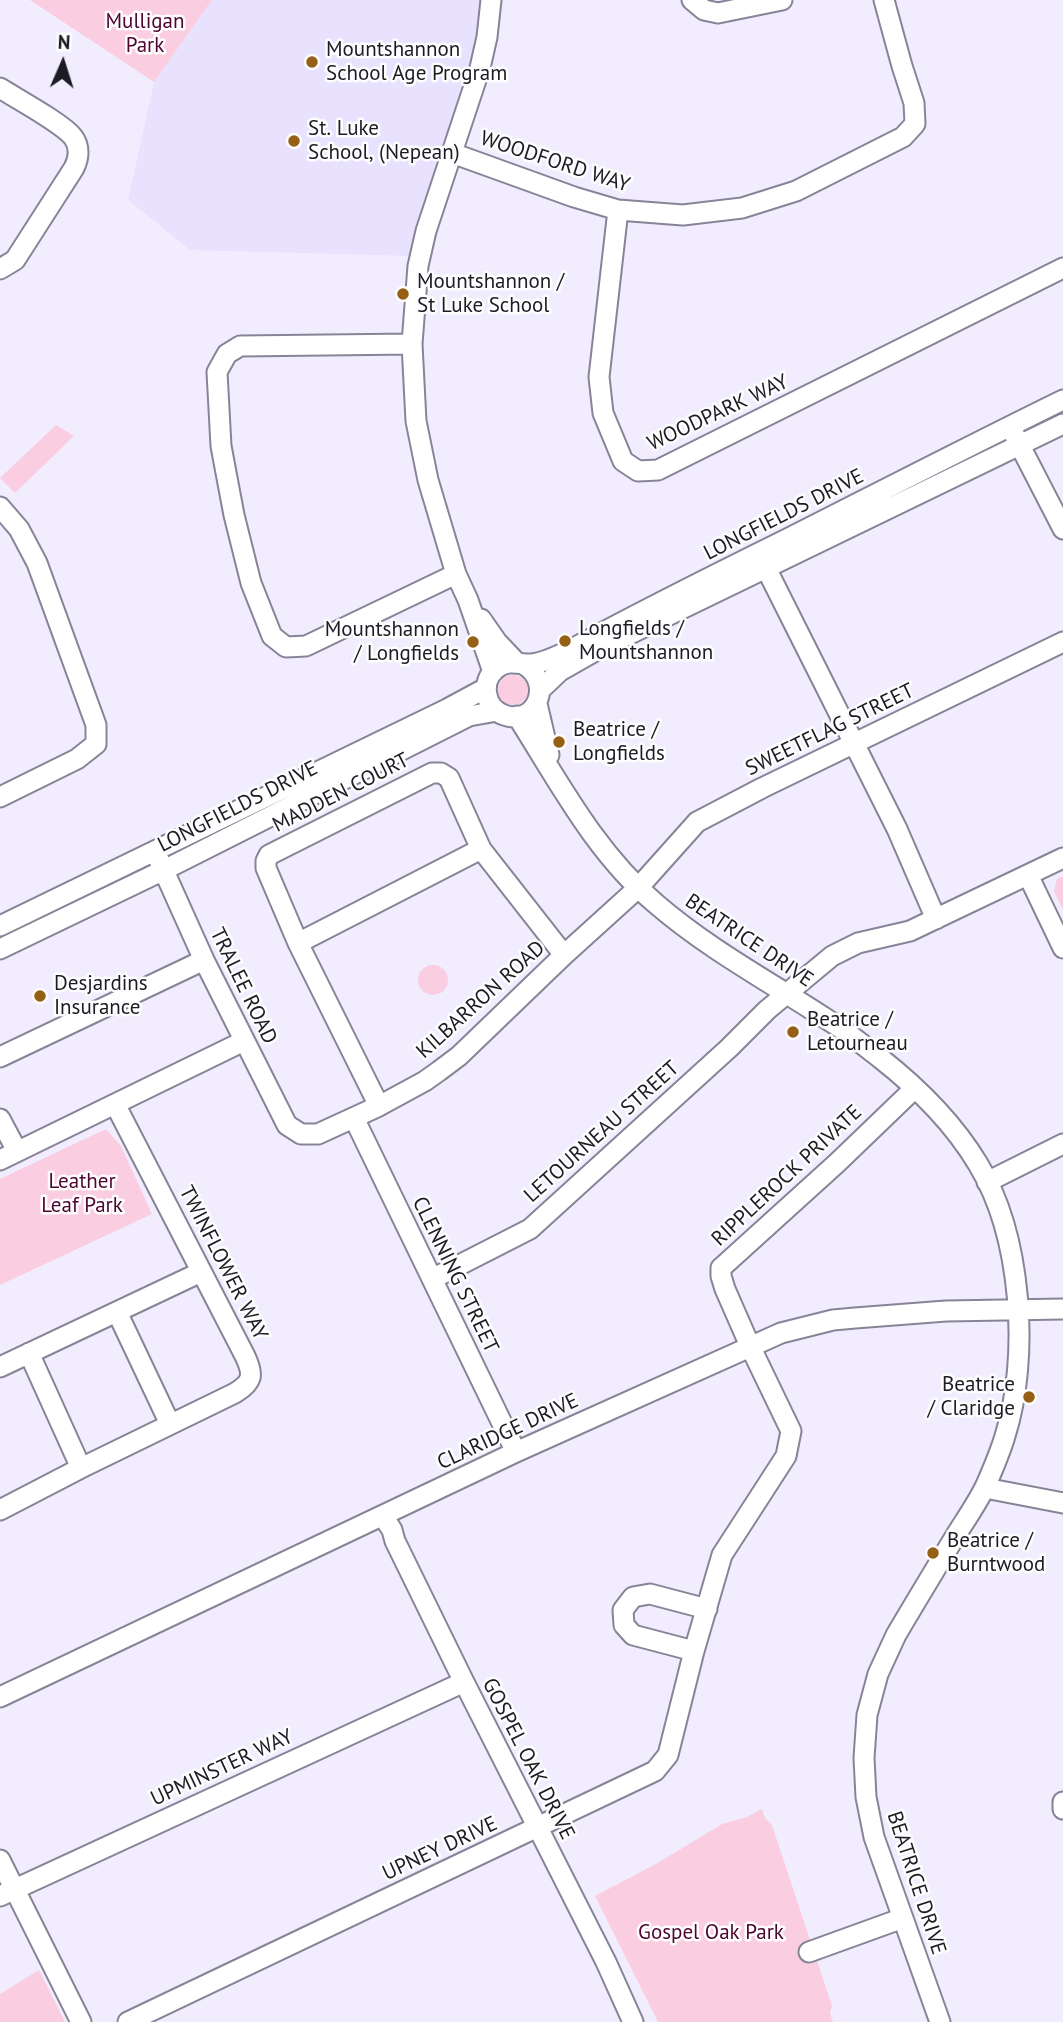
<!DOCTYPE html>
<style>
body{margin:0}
#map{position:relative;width:1063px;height:2022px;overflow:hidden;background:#f1edfe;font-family:"PT Sans",sans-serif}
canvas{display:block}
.north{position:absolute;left:28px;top:28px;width:70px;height:70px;-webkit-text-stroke:5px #fdfdfd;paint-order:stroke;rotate:3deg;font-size:19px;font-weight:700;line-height:28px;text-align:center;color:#1c1a22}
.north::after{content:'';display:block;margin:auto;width:24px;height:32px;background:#1c1a22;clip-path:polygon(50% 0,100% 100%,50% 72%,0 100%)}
</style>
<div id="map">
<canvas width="1063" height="2022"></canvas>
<div class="north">N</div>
</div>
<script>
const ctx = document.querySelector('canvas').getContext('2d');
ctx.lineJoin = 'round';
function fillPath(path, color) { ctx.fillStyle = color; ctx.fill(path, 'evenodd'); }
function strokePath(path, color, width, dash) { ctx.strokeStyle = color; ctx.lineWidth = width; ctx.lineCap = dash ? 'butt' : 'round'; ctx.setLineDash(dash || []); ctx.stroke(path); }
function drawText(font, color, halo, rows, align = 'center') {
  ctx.font = font + ' "PT Sans",sans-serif'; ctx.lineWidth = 5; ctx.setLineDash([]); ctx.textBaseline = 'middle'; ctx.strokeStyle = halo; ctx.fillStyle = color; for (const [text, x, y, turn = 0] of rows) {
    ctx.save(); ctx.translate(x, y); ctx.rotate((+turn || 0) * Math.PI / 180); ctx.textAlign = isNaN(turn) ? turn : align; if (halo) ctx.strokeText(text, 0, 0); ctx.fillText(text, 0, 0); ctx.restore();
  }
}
const built = new Path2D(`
 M212,0h272l-6,46 -69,210 -219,-6 -62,-50 26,-118z`);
const green = new Path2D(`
 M30,0h182l-58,82z
 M56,425l18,11 -59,57 -15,-15z
 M498 690a15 15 0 1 1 30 0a15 15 0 1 1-30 0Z
 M1063,876v34l-9,-19 3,-12z
 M418 980a15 15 0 1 1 30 0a15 15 0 1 1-30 0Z
 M106,1129l15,17 31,68 -152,71v-106z
 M762,1809l3,9 7,7 60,181 -2,7 3,9h-175l-63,-126 61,-32 66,-40 25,-7z
 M39,1970l26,52h-65v-28z`);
const minor = new Path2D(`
 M491,0l-4,37 -7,31 -54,163 -8,35 -6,78 4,77 12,59 28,94 12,26 25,72
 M692,0l12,10 14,3 64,-13
 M0,88c17,11 62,35 73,49 7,9 6,21 1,31l-59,92 -15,9
 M452,153l122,44 44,13 65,5 59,-7 54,-17 107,-54 12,-13 -1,-21 -12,-37 -18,-66
 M618,210l-19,167 4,36 20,48 15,10 20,-1 405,-202
 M412,344l-172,2 -13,8 -10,18 4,74 13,69 17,68 21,53 14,11 20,-1 150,-72
 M1014,434l49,95
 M0,507l19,22 18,34 59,162v19l-19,15 -77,38
 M761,558l136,271 39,90
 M481,619l16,23 19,20
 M523,664c32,18 13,63 -19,51 -20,-7 -24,-35 -7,-47 12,-9 23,-3 35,-4 14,-2 28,-9 40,-15 71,-39 144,-75 217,-111 91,-46 182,-93 274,-138
 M541,689l19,-18 37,-21 466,-226
 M537,704l12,51
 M517,716c42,66 78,136 138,187 53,46 115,79 173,117 18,11 35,25 52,38 37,29 74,66 98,106 44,72 52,193 27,272 -5,17 -12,33 -19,49 -8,17 -20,34 -30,50 -20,33 -40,66 -60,100l-18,39 -11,41 -3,43 2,39 8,40 66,185
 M155,851l49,109 83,165 14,9h17l61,-28 46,-25 14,-10 20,-15 105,-101 74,-67 59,-66 65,-34 301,-146
 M1028,875l35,73
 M0,926l447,-217 39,-21
 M298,943l183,-94
 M0,949l164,-79 305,-154 28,-5
 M0,1057l204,-97
 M379,1106l-81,-163 -32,-75v-7l3,-6 163,-82h9l8,5 32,71 83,106
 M354,1118l162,334
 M0,1119l17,32
 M0,1160l244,-119
 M987,1182l76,-38
 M432,1279l98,-50 199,-181 38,-38 65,-54 26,-13 52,-12 153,-73
 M117,1312l53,112
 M29,1353l52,115
 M0,1367l201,-95
 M985,1488l78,15
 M0,1510l81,-42 154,-75c18,-11 19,-18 10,-37l-130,-252
 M383,1516l9,14 3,11 69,141 142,280 27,60
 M694,1651l-61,-16 -9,-10 -1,-15 10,-13 17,-3 57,15
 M0,1697l516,-245 265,-119 52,-13 22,-2 91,-7 117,-2
 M1063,1802v7
 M0,1860l81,162
 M0,1896l464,-214
 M809,1952l94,-34
 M128,2022l527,-251 13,-16 26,-104 28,-96 64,-99 5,-25 -41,-85 -25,-57 -4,-13v-8l116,-105 78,-75`);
const markers = [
 [312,62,7,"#955f16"],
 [294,141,7,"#955f16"],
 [403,294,7,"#955f16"],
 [565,641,7,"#955f16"],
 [473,642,7,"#955f16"],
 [559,742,7,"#955f16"],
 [40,996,7,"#955f16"],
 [793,1032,7,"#955f16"],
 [1029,1397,7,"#955f16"],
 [933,1553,7,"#955f16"]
];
const parkNames = [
 ["Mulligan",145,22],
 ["Park",145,46],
 ["Leather",82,1182],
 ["Leaf Park",82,1206],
 ["Gospel Oak Park",711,1933]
];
const poiNames = [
 ["Mountshannon",326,50],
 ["School Age Program",326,74],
 ["St. Luke",308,129],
 ["School, (Nepean)",308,153],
 ["Mountshannon /",417,282],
 ["St Luke School",417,306],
 ["Longfields /",579,629],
 ["Mountshannon",579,653],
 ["Mountshannon",459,630,"right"],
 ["/ Longfields",459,654,"right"],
 ["Beatrice /",573,730],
 ["Longfields",573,754],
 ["Desjardins",54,984],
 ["Insurance",54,1008],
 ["Beatrice /",807,1020],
 ["Letourneau",807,1044],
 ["Beatrice",1015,1385,"right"],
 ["/ Claridge",1015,1409,"right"],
 ["Beatrice /",947,1541],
 ["Burntwood",947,1565]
];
const streetNames = [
 ["WOODFORD WAY",555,162,18],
 ["WOODPARK WAY",718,413,-25],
 ["LONGFIELDS DRIVE",784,515,-27],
 ["SWEETFLAG STREET",830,730,-26],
 ["MADDEN COURT",341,793,-27],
 ["LONGFIELDS DRIVE",238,807,-27],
 ["BEATRICE DRIVE",749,941,34],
 ["TRALEE ROAD",243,986,64],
 ["KILBARRON ROAD",481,1000,-42],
 ["LETOURNEAU STREET",602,1132,-42],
 ["RIPPLEROCK PRIVATE",787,1176,-43],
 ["TWINFLOWER WAY",223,1263,63],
 ["CLENNING STREET",455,1275,64],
 ["CLARIDGE DRIVE",508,1432,-25],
 ["GOSPEL OAK DRIVE",528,1759,63],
 ["UPMINSTER WAY",222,1768,-25],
 ["UPNEY DRIVE",440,1849,-25],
 ["BEATRICE DRIVE",916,1883,72]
];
fillPath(built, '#e9e2ff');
fillPath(green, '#facde1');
strokePath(minor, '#888497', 23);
strokePath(minor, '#fff', 19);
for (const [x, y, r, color] of markers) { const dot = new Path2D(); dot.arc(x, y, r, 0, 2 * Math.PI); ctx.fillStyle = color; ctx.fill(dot); strokePath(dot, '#fdfdfd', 2.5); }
drawText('21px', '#4d0431', '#fdfdfd', parkNames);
drawText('21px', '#1c1a22', '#fdfdfd', poiNames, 'left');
drawText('21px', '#1c1a22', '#fdfdfd', streetNames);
</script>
